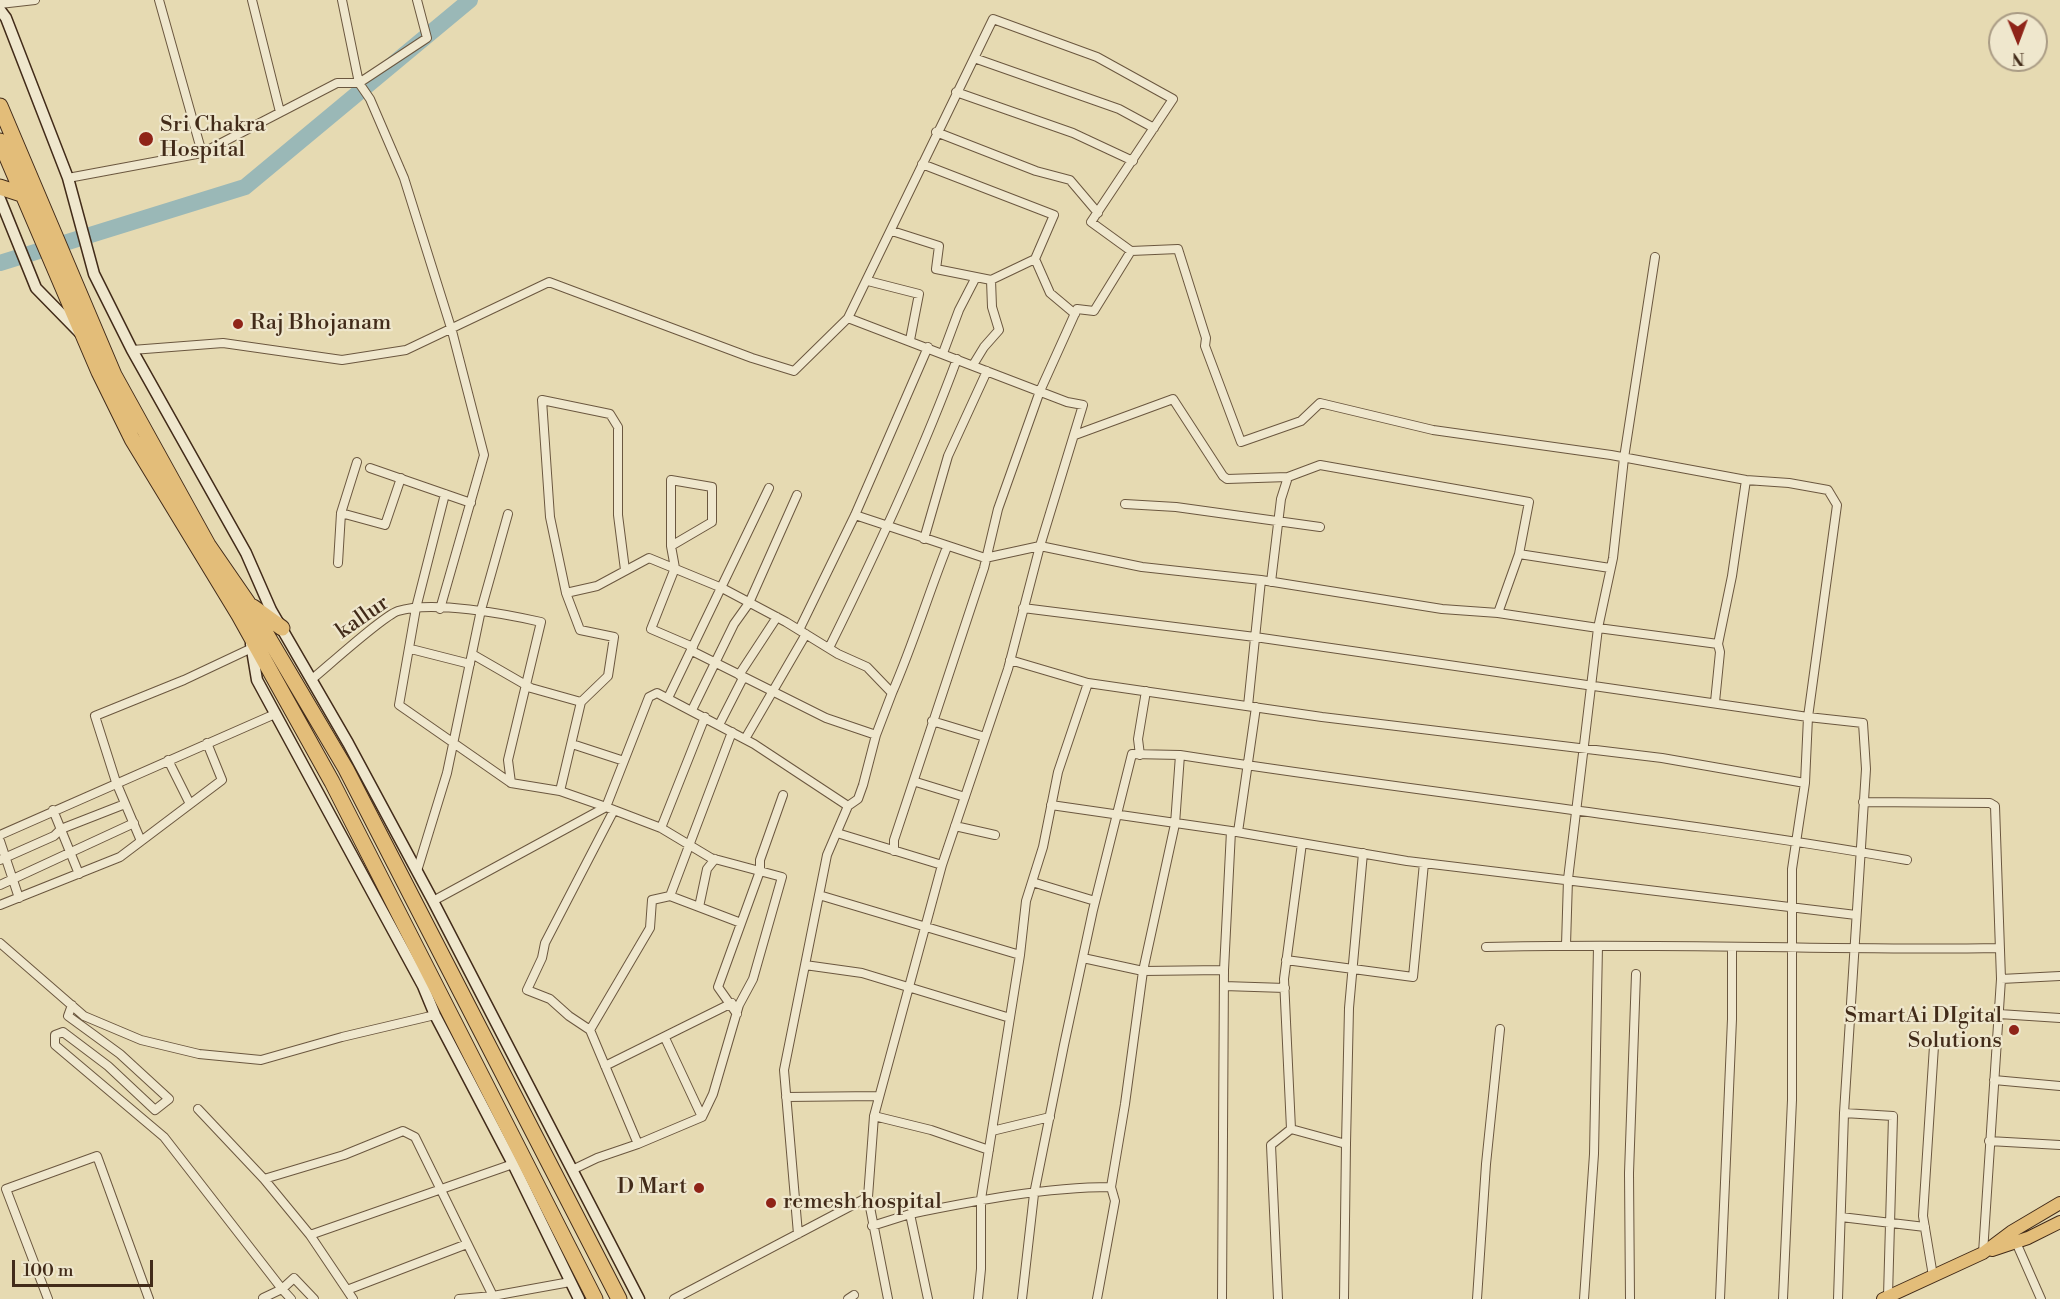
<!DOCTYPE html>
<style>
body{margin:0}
#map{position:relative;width:2060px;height:1299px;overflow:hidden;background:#e6dab2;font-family:"Libre Bodoni",serif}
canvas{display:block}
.north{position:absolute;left:1988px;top:12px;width:60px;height:60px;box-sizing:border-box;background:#efe7cd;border:2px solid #aa9c85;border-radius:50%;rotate:179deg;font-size:16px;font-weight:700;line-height:24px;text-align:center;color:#422b19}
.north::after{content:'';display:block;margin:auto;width:21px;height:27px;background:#8f2418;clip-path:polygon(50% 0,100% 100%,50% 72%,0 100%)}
.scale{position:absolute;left:12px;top:1260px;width:141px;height:27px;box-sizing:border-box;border:3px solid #422b19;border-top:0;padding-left:8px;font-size:18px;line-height:21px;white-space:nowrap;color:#422b19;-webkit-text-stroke:4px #efe7cd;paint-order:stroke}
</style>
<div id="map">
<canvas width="2060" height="1299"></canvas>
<div class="north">N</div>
<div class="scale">100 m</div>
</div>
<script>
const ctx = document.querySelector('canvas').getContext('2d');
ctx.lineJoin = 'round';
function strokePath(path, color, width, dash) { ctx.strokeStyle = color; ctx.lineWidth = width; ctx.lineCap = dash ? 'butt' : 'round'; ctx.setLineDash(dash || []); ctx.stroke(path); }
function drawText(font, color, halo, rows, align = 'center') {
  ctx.font = font + ' "Libre Bodoni",serif'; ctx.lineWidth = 4.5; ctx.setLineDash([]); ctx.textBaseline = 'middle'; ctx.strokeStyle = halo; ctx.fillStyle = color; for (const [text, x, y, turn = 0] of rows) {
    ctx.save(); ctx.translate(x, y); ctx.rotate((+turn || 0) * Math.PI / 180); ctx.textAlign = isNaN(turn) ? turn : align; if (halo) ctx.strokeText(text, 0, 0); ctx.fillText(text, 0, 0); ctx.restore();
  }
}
const river = new Path2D(`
 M0,263l245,-76 225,-187`);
const street = new Path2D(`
 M159,0l43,153
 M252,0l28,112
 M342,0l17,83 11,16 34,79 48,153 32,124 -44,154
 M0,4l35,-4
 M974,58l145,51 35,19
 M956,92l117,41 60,28
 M936,132l100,39 34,9 28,33
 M922,164l132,51 -19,44 15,34 25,21
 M68,178l134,-25 135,-70h22l68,-45 -10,-38
 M892,231l47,15 -3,23 40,8
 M1655,257l-31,201 -11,100 -15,70 120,16
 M868,281l51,13 -9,46
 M848,318l145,-299 104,38 76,42 -82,123 40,29 -37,60 -17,-2 -37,82 -42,118 -14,59 -90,272v11
 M132,350l91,-7 119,17 64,-10 143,-68 203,76 42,13 54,-53 219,84 16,3 -43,141 -32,123 -66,196 -68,251 -6,81 20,102
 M943,353l16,-43 17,-33 15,3
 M973,365l11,-18 15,-17 -7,-23 -1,-27 44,-21
 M1075,435l98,-36 50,77 4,3 61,-2 32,-12 209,37 -10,52 -21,59
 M370,468l101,35
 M445,494l-29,114 -17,97 112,78
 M1125,504l51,3 144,20
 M341,513l44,12 16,-47
 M855,515l130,43 55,-12 102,21 119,13 181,29 56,4 100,15 -30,251 -2,66
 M924,539l24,-83 39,-85
 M671,546v-66l41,7v35l-41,24 4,22 -24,61 42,18
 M1519,554l91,14
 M338,563l3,-50 16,-51
 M625,570l-7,-55v-88l-8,-13 -68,-14 8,117 16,76 31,-7 52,-28 73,30 64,34 52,32 29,13 25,26 -16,42 -13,50 -5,14 -10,7 -21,49 -22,110
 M1271,582l10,-83 7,-22
 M1023,608l232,29 553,80 29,-212 -9,-15 -39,-7 -43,-3 -135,-25 -178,-25 -113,-27 -19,18 -60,21 -36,-96 1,-8 -28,-89 -47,2
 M799,630l56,-115 73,-168
 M829,648c47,-95 91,-189 128,-289
 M411,649l59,15
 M692,651l134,67 50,17
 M472,654l59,34 50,14 27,-26 6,-39 -34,-7 -14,-37
 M1010,660l78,23
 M739,675l38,-58
 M311,680c16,-13 72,-64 87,-69 34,-11 108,3 143,11l-33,138 3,23 49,8
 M892,693c21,-48 36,-98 55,-146
 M668,698l101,-210
 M1715,702l5,-50 -2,-8 14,-68 14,-96
 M1248,706l13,-126
 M692,710l42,-86 15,-21 48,-108
 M932,721l53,16
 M719,725l24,-47
 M745,739l61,-105
 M572,744l52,17
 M1140,755l-2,-16 8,-48
 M168,760l22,44
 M916,782l49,15
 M1805,783l3,-66 55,6 3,46 -22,344 -6,186
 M1863,802l127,1 5,3 6,173
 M1051,805l180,26 176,30 449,54
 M53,810l26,64
 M955,826l40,9
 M661,828l-55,-21 43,-110 8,-4 97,51 94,62
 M1238,832l18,-125
 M837,833l105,32
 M0,835l275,-121
 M0,841l19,57
 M141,841l-25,-59 -21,-66 89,-36 68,-32
 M1302,843l-18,136 7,150 55,15 -2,155
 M715,859l-8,10 -8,38 42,16
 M0,860l54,-24 7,-7 64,-25
 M417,871l30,-98 34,-163 27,-96
 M1032,882l63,19
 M0,885l134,-62
 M819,895l201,60
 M433,901l173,-94 -46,-16 21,-89
 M0,905l120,-48 102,-77 -15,-37
 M699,907l-29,-11 62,-164
 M0,943l84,73 57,24 58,14 62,6 81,-23 93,-22
 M1486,947c171,-5 342,4 513,1
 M1083,958l60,13 81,-1
 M1286,960l127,17 11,-114
 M1224,986l61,2
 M72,1005l-4,11 52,38 49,45 -14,11 -47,-44 -45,-34 -8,3v10l109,92 118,152 -19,9
 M737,1014l-19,-27 42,-116v-11l23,-65
 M1999,1014l61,4
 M590,1030l60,-102 2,-28 18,-4
 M665,1038l37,79
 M605,1066l127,-63
 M1994,1080l66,6
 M786,1097l93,-1
 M198,1109l66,70 80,-24 59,-24 12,6 78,159 77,-14
 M1844,1113l49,3 -5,180
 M874,1116l57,14 58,20
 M992,1131l58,-14
 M1989,1141l71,4
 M638,1144l64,-27 11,-23 26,-89 14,-26 29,-102 -71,-19 -50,-30 44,-111
 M1346,1144l3,-136 14,-155
 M572,1170l25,-12 41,-14 -48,-114 -21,-14 -19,-17 -23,-9 15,-32 3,-15 69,-133
 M264,1179l46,56 37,55
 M1841,1217l84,10
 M872,1226l38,-12
 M798,1234l-14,-164 21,-105 57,8 148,45
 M310,1235l203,-71
 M2015,1240l26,59
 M1983,1253l18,-274 59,-3
 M1933,1276l-10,-60 11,-170
 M48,1299l-42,-110 91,-33 52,143
 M291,1299l-9,-10 12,-11 20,21
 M353,1299l-6,-9 120,-46
 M459,1299l34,-3
 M674,1299l194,-102
 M848,1299l6,-4
 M928,1299l-18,-85c64,-13 135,-27 201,-27
 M978,1299l3,-30v-70l39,-244 6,-54 17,-54 15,-75 30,-89 234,34 340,41 143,25 -13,86v231l-9,199
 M1022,1299l12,-105 30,-149 29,-135 39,-156 48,1
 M1097,1299l18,-98 -4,-14 14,-83 18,-133 32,-147 5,-69c242,38 486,63 727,105
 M1222,1299l2,-329 7,-139
 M1278,1299l-7,-154 20,-16
 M1477,1299l9,-135 14,-135
 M1584,1299l10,-145 4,-208
 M1630,1299l-1,-126 7,-199
 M1720,1299l12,-280v-72`);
const secondary = new Path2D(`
 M0,10l6,8 62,160 26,96 38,76 114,203 25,57 77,133 85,158 206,398
 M0,199l36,89 44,45
 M251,644l6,36 166,306 12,29 78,149 66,135`);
const primary = new Path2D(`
 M1992,1250l36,-12 32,-16
 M1883,1299l100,-46 28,-21 49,-29`);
const highway = new Path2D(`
 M0,106l114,269 94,170 40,58 98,166 273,530
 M0,141l99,231 33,67 107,176 93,167 263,517
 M0,187l24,8
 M253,607l29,21`);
const markers = [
 [146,139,8,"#8f2418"],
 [238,324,6,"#8f2418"],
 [2014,1030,6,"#8f2418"],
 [699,1188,6,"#8f2418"],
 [771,1203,6,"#8f2418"]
];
const poiNames = [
 ["Sri Chakra",160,126],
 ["Hospital",160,151],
 ["Raj Bhojanam",250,324],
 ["SmartAi DIgital",2002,1017,"right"],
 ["Solutions",2002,1042,"right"],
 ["D Mart",687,1188,"right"],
 ["remesh hospital",783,1203]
];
const streetNames = [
 ["kallur",363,618,-35]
];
strokePath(river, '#9ab8b7', 16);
strokePath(street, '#6b573f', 10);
strokePath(secondary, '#422b19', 13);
strokePath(primary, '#422b19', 14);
strokePath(highway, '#422b19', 17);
strokePath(street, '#efe7cd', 8);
strokePath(secondary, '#efe7cd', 10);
strokePath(primary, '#e3bd79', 12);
strokePath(highway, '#e3bd79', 15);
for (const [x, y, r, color] of markers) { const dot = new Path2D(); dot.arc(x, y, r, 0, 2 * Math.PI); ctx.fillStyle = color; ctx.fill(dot); strokePath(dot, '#efe7cd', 2); }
drawText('22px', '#422b19', '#efe7cd', poiNames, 'left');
drawText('22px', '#422b19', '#efe7cd', streetNames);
</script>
